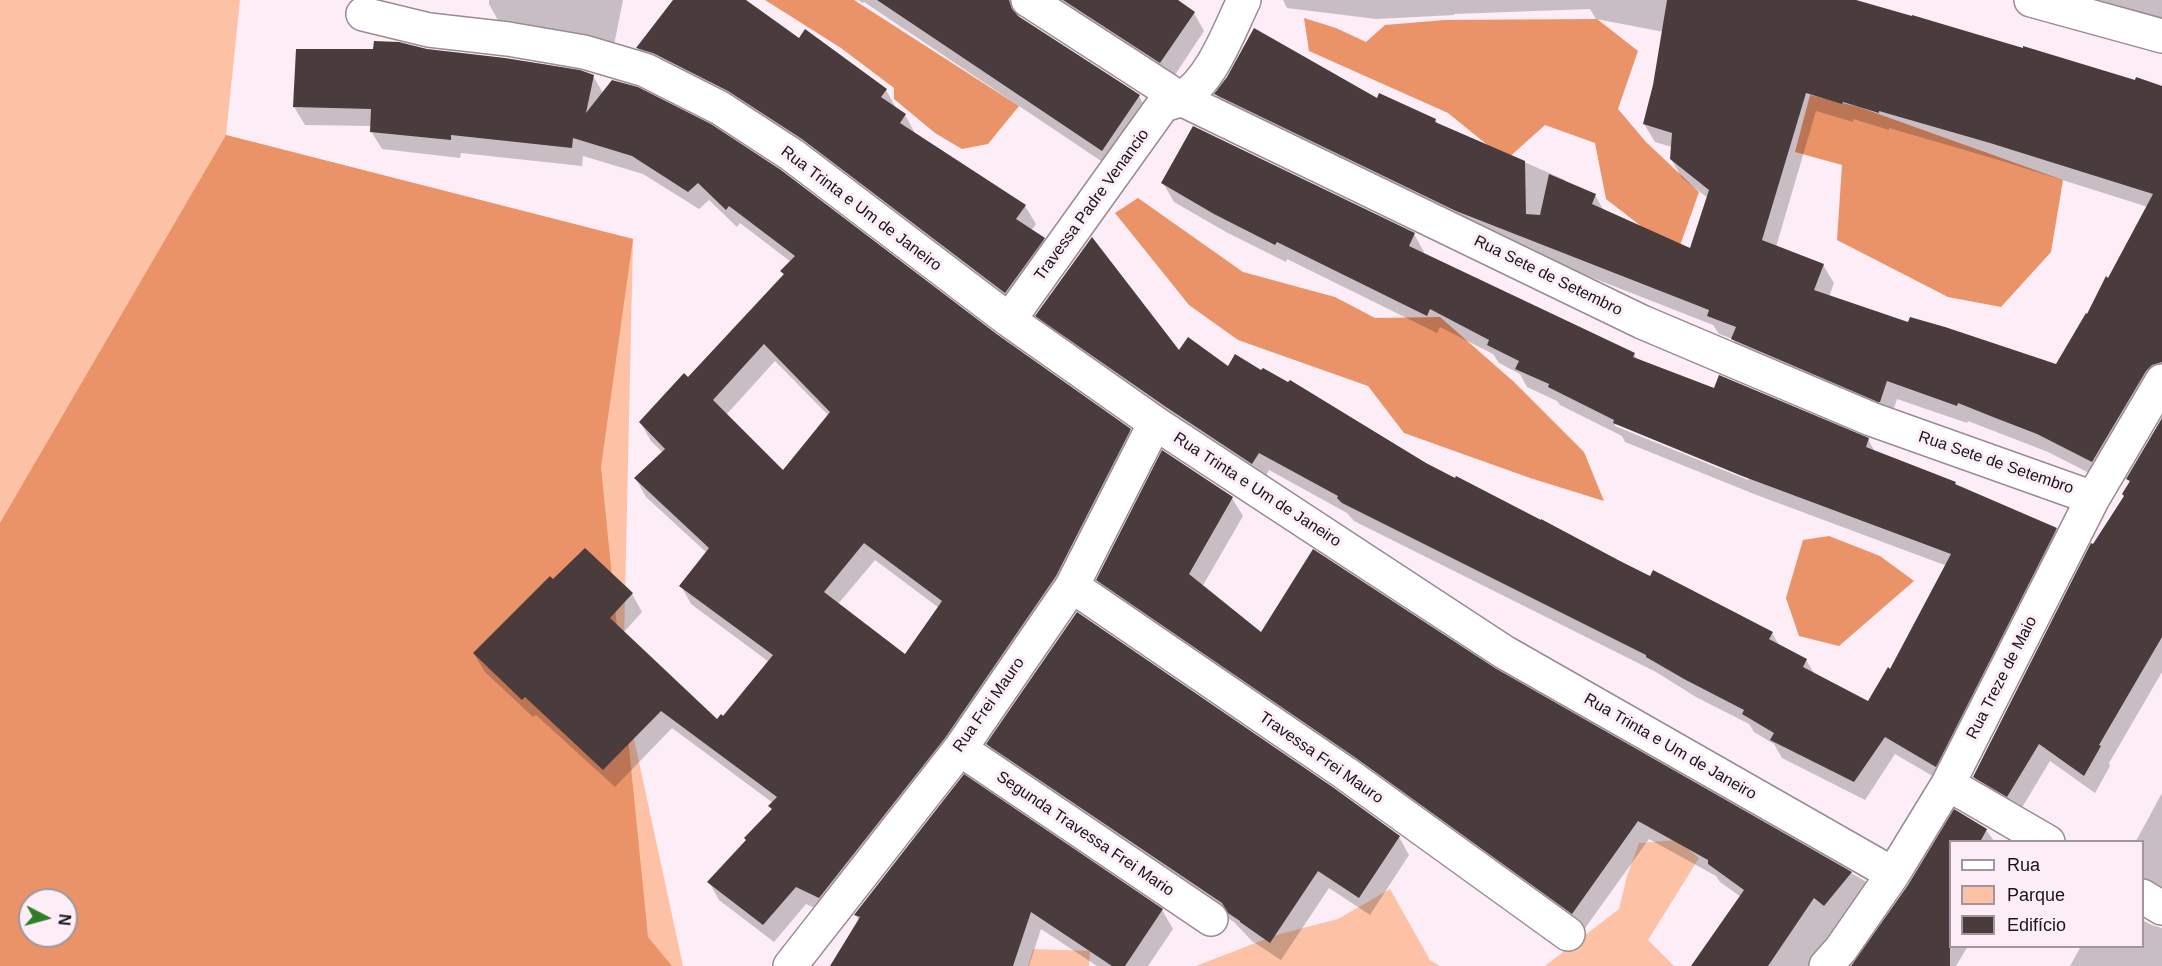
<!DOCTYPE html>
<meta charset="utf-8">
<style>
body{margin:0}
#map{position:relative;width:2162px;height:966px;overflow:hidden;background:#fcedf6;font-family:Arial,sans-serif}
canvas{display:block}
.legend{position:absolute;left:1949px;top:840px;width:195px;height:108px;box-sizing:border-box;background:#fcedf6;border:2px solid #a1969d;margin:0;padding:8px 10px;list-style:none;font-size:18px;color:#191417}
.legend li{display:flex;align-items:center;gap:12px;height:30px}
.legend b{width:30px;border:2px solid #a1969d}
.north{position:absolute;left:18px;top:888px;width:60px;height:60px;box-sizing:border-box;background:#fcedf6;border:2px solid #a1969d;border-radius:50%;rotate:96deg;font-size:16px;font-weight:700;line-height:24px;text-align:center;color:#191417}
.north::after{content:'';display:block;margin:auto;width:21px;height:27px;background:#2f7e27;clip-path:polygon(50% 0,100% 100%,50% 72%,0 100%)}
</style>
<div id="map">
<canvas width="2162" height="966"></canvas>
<ul class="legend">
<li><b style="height:8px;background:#fff"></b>Rua</li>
<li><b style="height:16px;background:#fdc2a6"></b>Parque</li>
<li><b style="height:16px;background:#4a3c3d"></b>Edifício</li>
</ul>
<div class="north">N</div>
</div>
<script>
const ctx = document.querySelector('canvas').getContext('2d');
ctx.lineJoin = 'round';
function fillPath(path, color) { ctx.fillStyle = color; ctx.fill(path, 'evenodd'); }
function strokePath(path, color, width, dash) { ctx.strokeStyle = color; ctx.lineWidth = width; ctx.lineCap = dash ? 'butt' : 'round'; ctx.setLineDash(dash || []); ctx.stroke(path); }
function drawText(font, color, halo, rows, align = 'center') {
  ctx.font = font + ' Arial,sans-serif'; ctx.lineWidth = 6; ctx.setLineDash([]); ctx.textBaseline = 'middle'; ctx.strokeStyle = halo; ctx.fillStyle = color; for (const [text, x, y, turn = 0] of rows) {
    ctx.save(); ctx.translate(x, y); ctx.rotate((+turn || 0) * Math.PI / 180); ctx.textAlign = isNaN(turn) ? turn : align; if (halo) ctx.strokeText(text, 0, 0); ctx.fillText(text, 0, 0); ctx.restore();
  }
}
const green = new Path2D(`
 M0,0h240l-14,135 407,104 -10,449 60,278h-683zM30,900h36v36h-36z
 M1677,840l22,18 -51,82 26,26h-129l74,-57 8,-33 12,-33z
 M1390,889l40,71 10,6h-244l80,-31 62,-16z
 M1033,949l57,2 -1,15h-61z`);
const forest = new Path2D(`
 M765,0h89l165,106 -31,38 -26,5 -27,-16 -41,-34v-11l-53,-40z
 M1304,18l32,10 30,14 19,-17 60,-5 152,-1 41,32 -20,58 28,33 53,50 -22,62 -71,-55 -11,-56 -50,-18 -39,35 -58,-47 -139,-62z
 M1810,95l49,12 204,73 -12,72 -50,55 -53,-10 -111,-57 5,-75 -47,-13z
 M226,135l407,104 -32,228 47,470 24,29h-672v-443zM30,900h36v36h-36z
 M1138,198l105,74 92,25 40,21 65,-1 74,65 70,70 20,49 -74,-23 -126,-45 -36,-47 -130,-46 -49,-35 -74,-92z
 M1829,536l51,20 34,25 -75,65 -40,-10 -13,-38 17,-58z`);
const shadow = new Path2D(`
 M489,0h134l-11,55 -113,-33 -10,-18z
 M675,0h68l56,40 87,50 10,18 9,7 10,18 110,73 11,18 -5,7 12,8 11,18 -38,54 -367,-245 -11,-18z
 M858,0h178l-14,8 -3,10 120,78 10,18 -36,55 -249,-167 -1,1z
 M1043,0h132l19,13 10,18 -33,50z
 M1283,0h569l284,82 26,5v297l-59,96 -55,-28 -80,-31 -1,2 -70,-24 -7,21 -147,-62 -10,-19 -14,-5 -6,-9 -245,-96 -242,-117 -10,-18 162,6 57,20 3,4 127,56 2,4 28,11 9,16 87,39 17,-52 -26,-20 -11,-19 1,-12 -17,-5 -11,-18 11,-39 9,-53 -68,-13 -6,-10 -136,5v1l-78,4 -89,-11zM1816,111l37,11v-3l36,11v-2l113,33 146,46 -39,73 -52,86 -148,-42 -80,-27 5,-14 -11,-18 -47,-18z
 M2060,0h102v30z
 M297,51l296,25 10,17 394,243 133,94 10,18 -74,147 -236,320 -24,-11 -32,38 -55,-42 -10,-18 38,-40 25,-32 -2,-4 3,-3 -101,-75 -57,59 -79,-72 -3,2 -48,-45 -11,-18 111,-104 47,44 10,18 -19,21 94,88 6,-3 46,-56 -78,-58 -10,-18 26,-33 -61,-56 -10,-18 27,-26 -12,-12 -11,-19 48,-43 96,-103 -2,-5 9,-9 -51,-39 -3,4 -28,-27 -10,9 -56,-35 -60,-18 -1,10 -121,-13 -1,5 -78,-9 -11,-18v-5l-66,-1 -11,-18zM775,361l54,55 -46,56 -57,-57zM875,560l64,48 -33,48 -68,-52z
 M1163,183l251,51 10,18v2l210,100 4,7 77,29 153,49 7,13 80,31 2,4 99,43 10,18 -120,236 -51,-30 -30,46 -83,-42 -8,-14 -20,-12 -5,-8 -53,-27 -40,-25 -302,-151 -7,-8 -78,-43 -6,12 -215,-148 -11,-18 143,36 49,16 390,194 153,71 8,14 26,13 9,15 54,28 22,-32 56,-105 -193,-72 -129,-52 -3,-6 -62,-31 -3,-4 -30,-14 -7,-13 -21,-11 -6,-9 -53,-27 -3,6 -150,-74 -1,3 -60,-30 -52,-30zM1615,423l134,54 -1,3 -133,-54z
 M2162,421v251l-53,91 1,3 -15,27 -45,-32 -32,53 -33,-19 -11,-18 119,-231 32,-49 5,-13 -2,-5z
 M1232,498l11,18 -41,71 59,47 233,36 371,211 10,18 -47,67h-72l-15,-69 -21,-15 -4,-6 -67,-37 -66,92 -475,-333 -10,-18z
 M988,744l411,93 10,18 -39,60 -41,-27 -48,72 -29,-19 -18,-19 -236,-160z
 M964,776l198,134 11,19 -25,37h-51l-56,-37 -12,37h-197l27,-45 -3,-6z
 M2162,793v104l-20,1v-56l-6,-1z
 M1955,811l31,19 9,12h-45v104h18l-12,20h-103l57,-81z
 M2142,920l10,5 10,3v38h-92l11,-20h61z`);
const building = new Path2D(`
 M673,0h73l53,38 6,-9 82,60 -6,8 25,17 -6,9 126,82 -10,14 29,19 -40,55 -203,-154 -74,-48 -75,-38 -17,-5z
 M877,0h132l3,9 6,7 122,79 -38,56z
 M1063,0h115l17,12 -35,51z
 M1667,0h189l56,16v-1l111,33v-2l112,34 1,-3 26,9v276l-10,3 -6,6 -54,91 -55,-28 -44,-17 -35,-14 -1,3 -70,-25 -7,21h-2l-147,-63 5,-12 -29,-11 2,-6 -253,-99 -242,-117 13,-17 27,-49 123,70 2,-5 57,26 -1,3 90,39 1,53 14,1 9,-41 47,20 -4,10 98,44 19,-58 -39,-31 2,-26 -29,-9 10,-39zM1806,93l36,11 1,-2 36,11v-2l111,32 163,51 -45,84 -2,-2 -19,38 -1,-1 -30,51 -111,-37 -35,-10 -2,5 -94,-32 10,-26 -62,-24z
 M374,41l25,1 28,7 78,9 75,12 14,5 -8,38 26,-33 26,7 73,37 70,46 217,165 133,94 -75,147 -111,162 -126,160 -23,-11 -33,38 -56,-43 39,-42 -2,-2 28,-29 -4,-3 9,-9 -116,-86 -58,59 -78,-73 -3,3 -49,-47 77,-77 3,3 32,-31 48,45 -23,25 107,101 4,-5 2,2 50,-61 -94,-69 30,-38 -75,-70 31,-29 -26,-27 45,-49 4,4 96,-103 -4,-3 15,-15 -66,-50 -3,4 -28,-27 -10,9 -56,-36 -59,-18 -1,10 -121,-13v5l-81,-8 1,-23 -78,-2 3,-58h77zM764,344l66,68 -47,58 -70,-70zM864,543l78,58 -37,53 -81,-62z
 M1193,126l222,107 -6,13 226,107 -2,4 81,31 5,-13 150,63 -3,9 90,35 -1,2 102,44 -121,239 -51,-30 -31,45 -84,-42 4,-7 -32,-19 2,-4 -60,-31 -38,-22v-2l-304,-152 -5,-5 1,-2 -79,-43 -7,11 -86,-57 -131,-91 57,-79 87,113 9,-13 40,29 7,-12 26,16 2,-2 25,14 2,-2 136,83 29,15 1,-2 85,44v-1l79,42 30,15 3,-6 120,62 -4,7 38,20 -4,8 65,34 20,-34 2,2 61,-115 -209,-78 -129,-53 1,-3 -66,-33 1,-3 -34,-15 4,-8 -32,-16 2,-5 -59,-31 -3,7 -150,-74 -2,3 -61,-31 -53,-31z
 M2162,418v219l-63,108 2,1 -17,30 -45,-32 -32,53 -34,-20 118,-234 2,1 31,-48 -2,-2 8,-13 -4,-2z
 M1162,450l71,47 -44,77 72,58 52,-83 182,119 357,204 -28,34 -10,-8 -46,68h-77l53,-76 -36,-26v-4l-70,-39 -66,93 -216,-156 -260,-178z
 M1077,612l257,176 66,48 -41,62 -41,-27 -48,72 -30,-21v-1l-12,-8 -6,-10 -236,-159z
 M964,774l199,135 -38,57h-13l-81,-54 -18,54h-183l30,-49 -6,-2z
 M1954,809l33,20 -7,13h-30v124h-99l57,-81z`);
const street = new Path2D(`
 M1028,0l153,99 461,223 229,97 222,79
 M2031,0l131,36
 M363,14l66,16 79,9 76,13 61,18 75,38 72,47 217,165 146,103 349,229 389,222
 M1009,320l154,-215c6,-2 13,-3 18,-6 31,-19 48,-68 63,-99
 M1072,586l273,187 223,161
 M960,749l251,170
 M1948,784l100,58
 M2142,896l20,12
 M790,966l170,-217 112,-163 83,-163
 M1826,966l15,-17 52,-75 55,-90 145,-286 69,-117`);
const streetNames = [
 ["Travessa Padre Venancio",1092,205,-54],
 ["Rua Trinta e Um de Janeiro",861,209,37],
 ["Rua Sete de Setembro",1548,276,26],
 ["Rua Sete de Setembro",1996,463,19],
 ["Rua Trinta e Um de Janeiro",1257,490,33],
 ["Rua Treze de Maio",2002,678,-63],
 ["Rua Frei Mauro",989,705,-55],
 ["Rua Trinta e Um de Janeiro",1670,747,30],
 ["Travessa Frei Mauro",1321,758,35],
 ["Segunda Travessa Frei Mario",1085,834,34]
];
fillPath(green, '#fdc2a6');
fillPath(forest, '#ea9369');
fillPath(shadow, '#0003');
fillPath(building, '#4a3c3d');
strokePath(street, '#998b93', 36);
strokePath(street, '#fff', 33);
drawText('16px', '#191417', '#fcedf6', streetNames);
</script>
